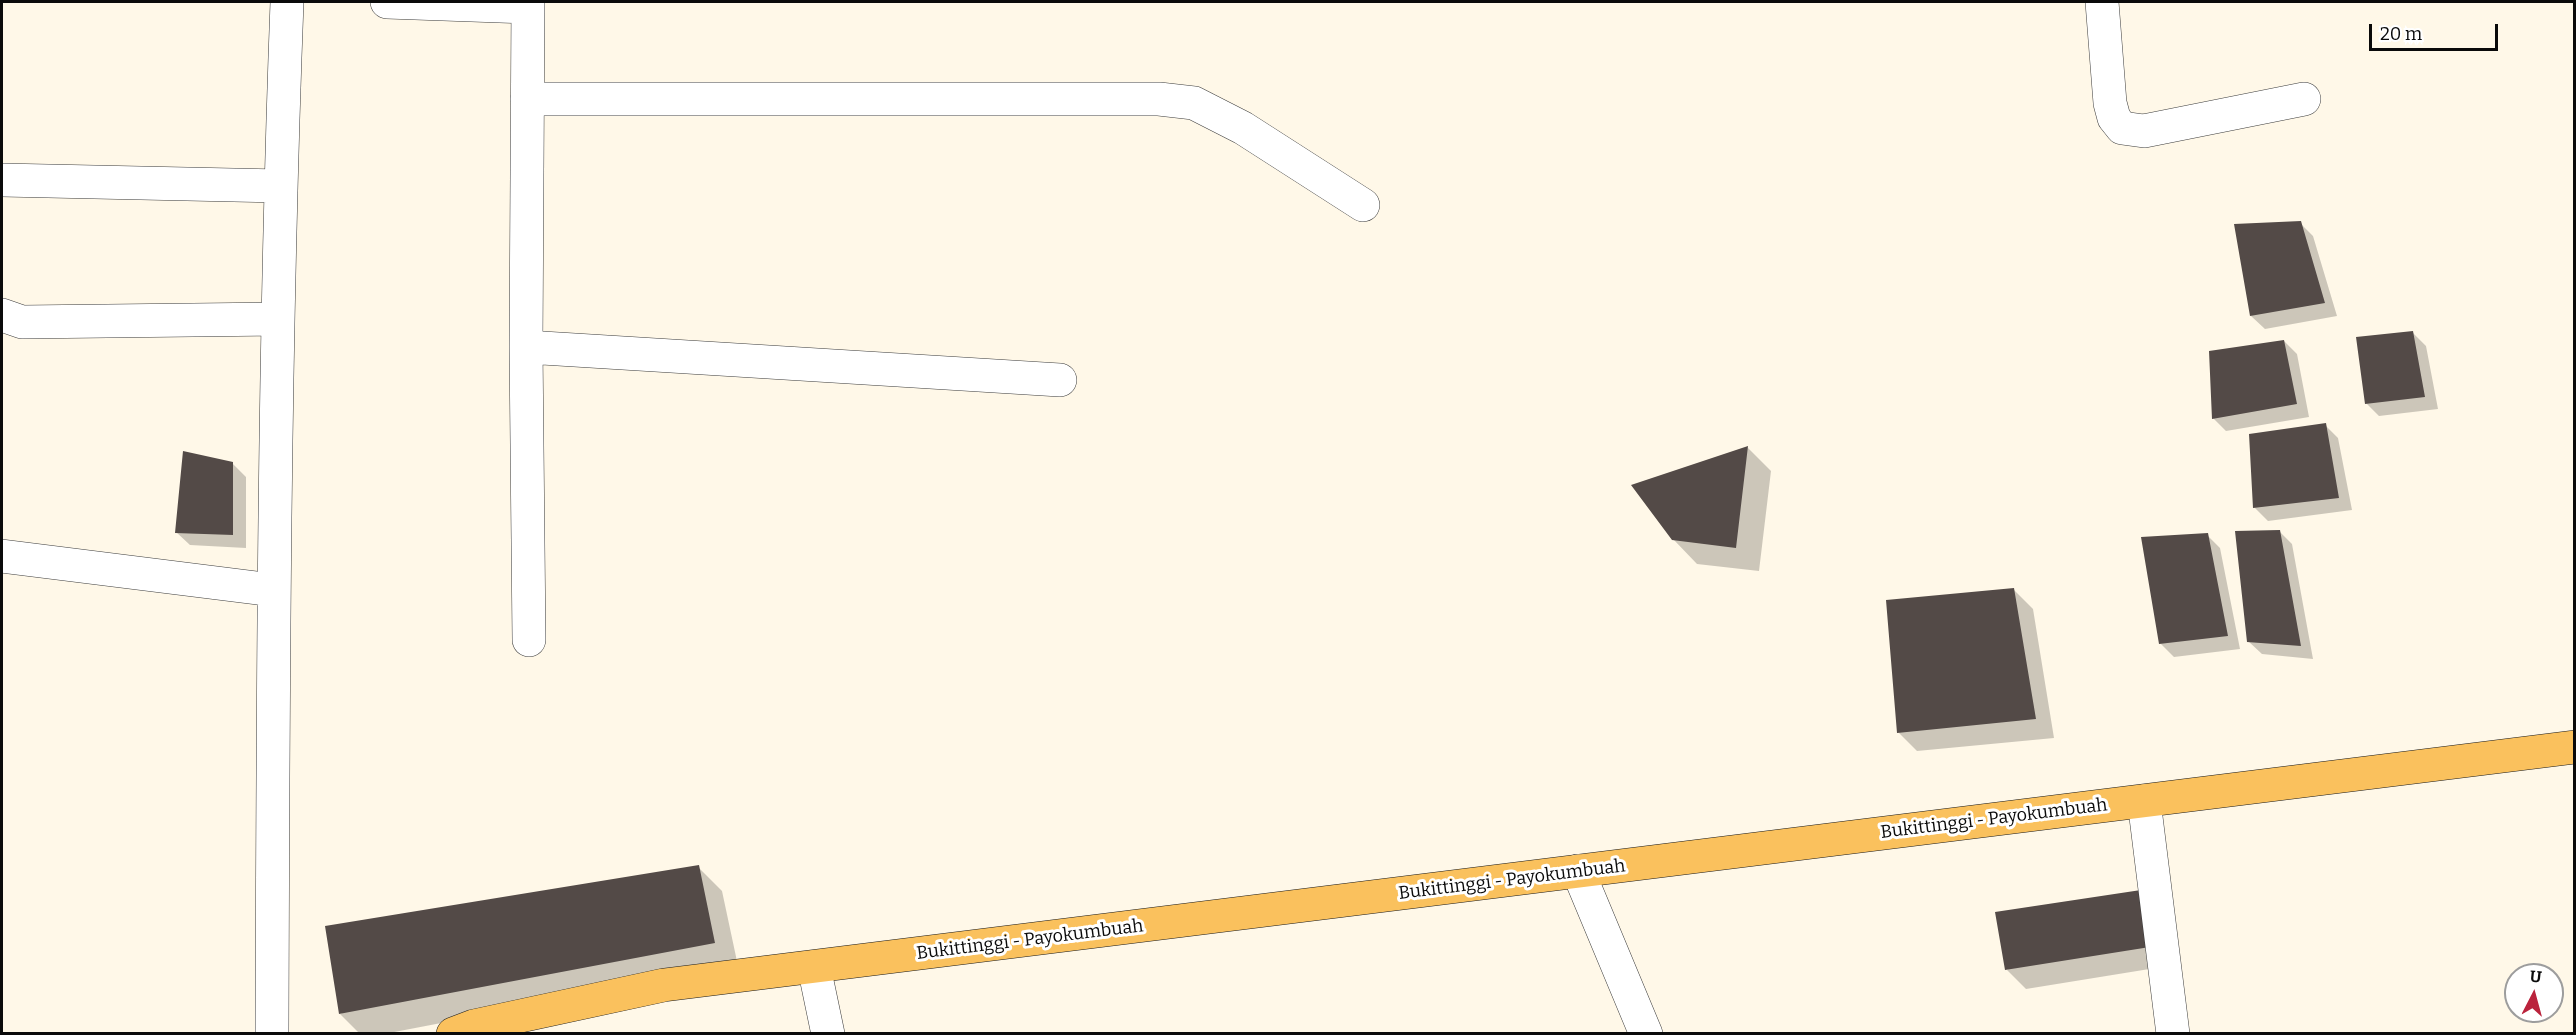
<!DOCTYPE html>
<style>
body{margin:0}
#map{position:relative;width:2576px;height:1035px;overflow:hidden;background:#fff8e8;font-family:Bitter,serif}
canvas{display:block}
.frame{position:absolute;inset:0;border:3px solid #0a0a0a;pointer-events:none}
.north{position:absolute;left:2504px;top:963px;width:60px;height:60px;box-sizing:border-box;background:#fff;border:2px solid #9d9d9d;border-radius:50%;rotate:6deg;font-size:16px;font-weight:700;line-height:24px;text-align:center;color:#0a0a0a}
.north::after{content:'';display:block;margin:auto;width:21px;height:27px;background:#ba233c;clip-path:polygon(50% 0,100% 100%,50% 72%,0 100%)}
.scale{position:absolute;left:2369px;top:24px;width:129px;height:27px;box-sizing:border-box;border:3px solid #0a0a0a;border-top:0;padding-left:8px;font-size:18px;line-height:21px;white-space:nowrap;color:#0a0a0a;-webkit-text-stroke:4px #fff;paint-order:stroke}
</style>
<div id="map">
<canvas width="2576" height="1035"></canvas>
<div class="frame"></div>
<div class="north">U</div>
<div class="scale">20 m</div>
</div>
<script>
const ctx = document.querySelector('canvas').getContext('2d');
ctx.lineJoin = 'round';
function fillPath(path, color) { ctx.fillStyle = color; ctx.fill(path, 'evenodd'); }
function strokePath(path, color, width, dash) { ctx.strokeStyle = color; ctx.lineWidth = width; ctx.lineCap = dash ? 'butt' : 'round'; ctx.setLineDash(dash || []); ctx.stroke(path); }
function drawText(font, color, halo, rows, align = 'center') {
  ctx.font = font + ' Bitter,serif'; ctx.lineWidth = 6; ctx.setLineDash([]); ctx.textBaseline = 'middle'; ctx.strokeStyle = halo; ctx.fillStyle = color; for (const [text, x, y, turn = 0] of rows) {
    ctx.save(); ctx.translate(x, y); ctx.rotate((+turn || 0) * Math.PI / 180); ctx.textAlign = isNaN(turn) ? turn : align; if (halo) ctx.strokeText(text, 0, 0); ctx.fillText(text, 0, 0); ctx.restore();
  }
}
const shadow = new Path2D(`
 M2300,223l13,13 24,80 -72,13 -14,-13z
 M2413,333l13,13 12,63 -59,7 -13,-13z
 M2284,341l13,13 12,63 -83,14 -13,-13z
 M2325,425l13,13 14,72 -84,11 -14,-14z
 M1748,448l23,23 -12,100 -62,-7 -24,-25 -39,-53z
 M232,463l14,14v71l-56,-3 -14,-13z
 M2279,531l13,13 21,115 -51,-5 -14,-13z
 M2207,535l13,13 20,101 -66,8 -14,-14z
 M2014,590l19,19 21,129 -137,13 -19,-19z
 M698,867l24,24 16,75 -354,68h-24l-20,-20z
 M2141,891l27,75 -142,23 -19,-19z`);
const building = new Path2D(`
 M2301,221l24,82 -75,13 -16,-92z
 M2413,331l12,66 -60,7 -9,-67z
 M2284,340l13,64 -85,15 -3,-68z
 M2326,423l13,75 -86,10 -4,-74z
 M1748,446l-12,102 -64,-8 -41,-55z
 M183,451l50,11v73l-58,-2z
 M2280,530l21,116 -54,-4 -12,-111z
 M2208,533l20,103 -69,8 -18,-107z
 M2014,588l22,131 -139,14 -11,-133z
 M699,865l16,78 -376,71 -14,-88z
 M2141,890l9,57 -145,23 -10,-58z`);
const minor = new Path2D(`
 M387,2l141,5
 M528,2l-2,345 3,293
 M2102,2l8,101 4,15 8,10 22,3 160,-32
 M527,99h632l35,4 49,25 120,77
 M2,180l278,6
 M2,315l20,7 256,-3
 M526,347l534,33
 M2,556l271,34
 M2144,801l29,233
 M1578,871l68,163
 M814,967l14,67
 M272,1034c1,-345 2,-689 15,-1032`);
const major = new Path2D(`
 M453,1034l21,-8 190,-41 1910,-238`);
const streetNames = [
 ["Bukittinggi - Payokumbuah",1994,819,-7],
 ["Bukittinggi - Payokumbuah",1512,880,-7],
 ["Bukittinggi - Payokumbuah",1030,940,-7]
];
fillPath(shadow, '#0003');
fillPath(building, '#534a47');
strokePath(minor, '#3d3d3d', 34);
strokePath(major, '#1b1b1b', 34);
strokePath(minor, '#fff', 33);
strokePath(major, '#fac15d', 33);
drawText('18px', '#0a0a0a', '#fff', streetNames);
</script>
